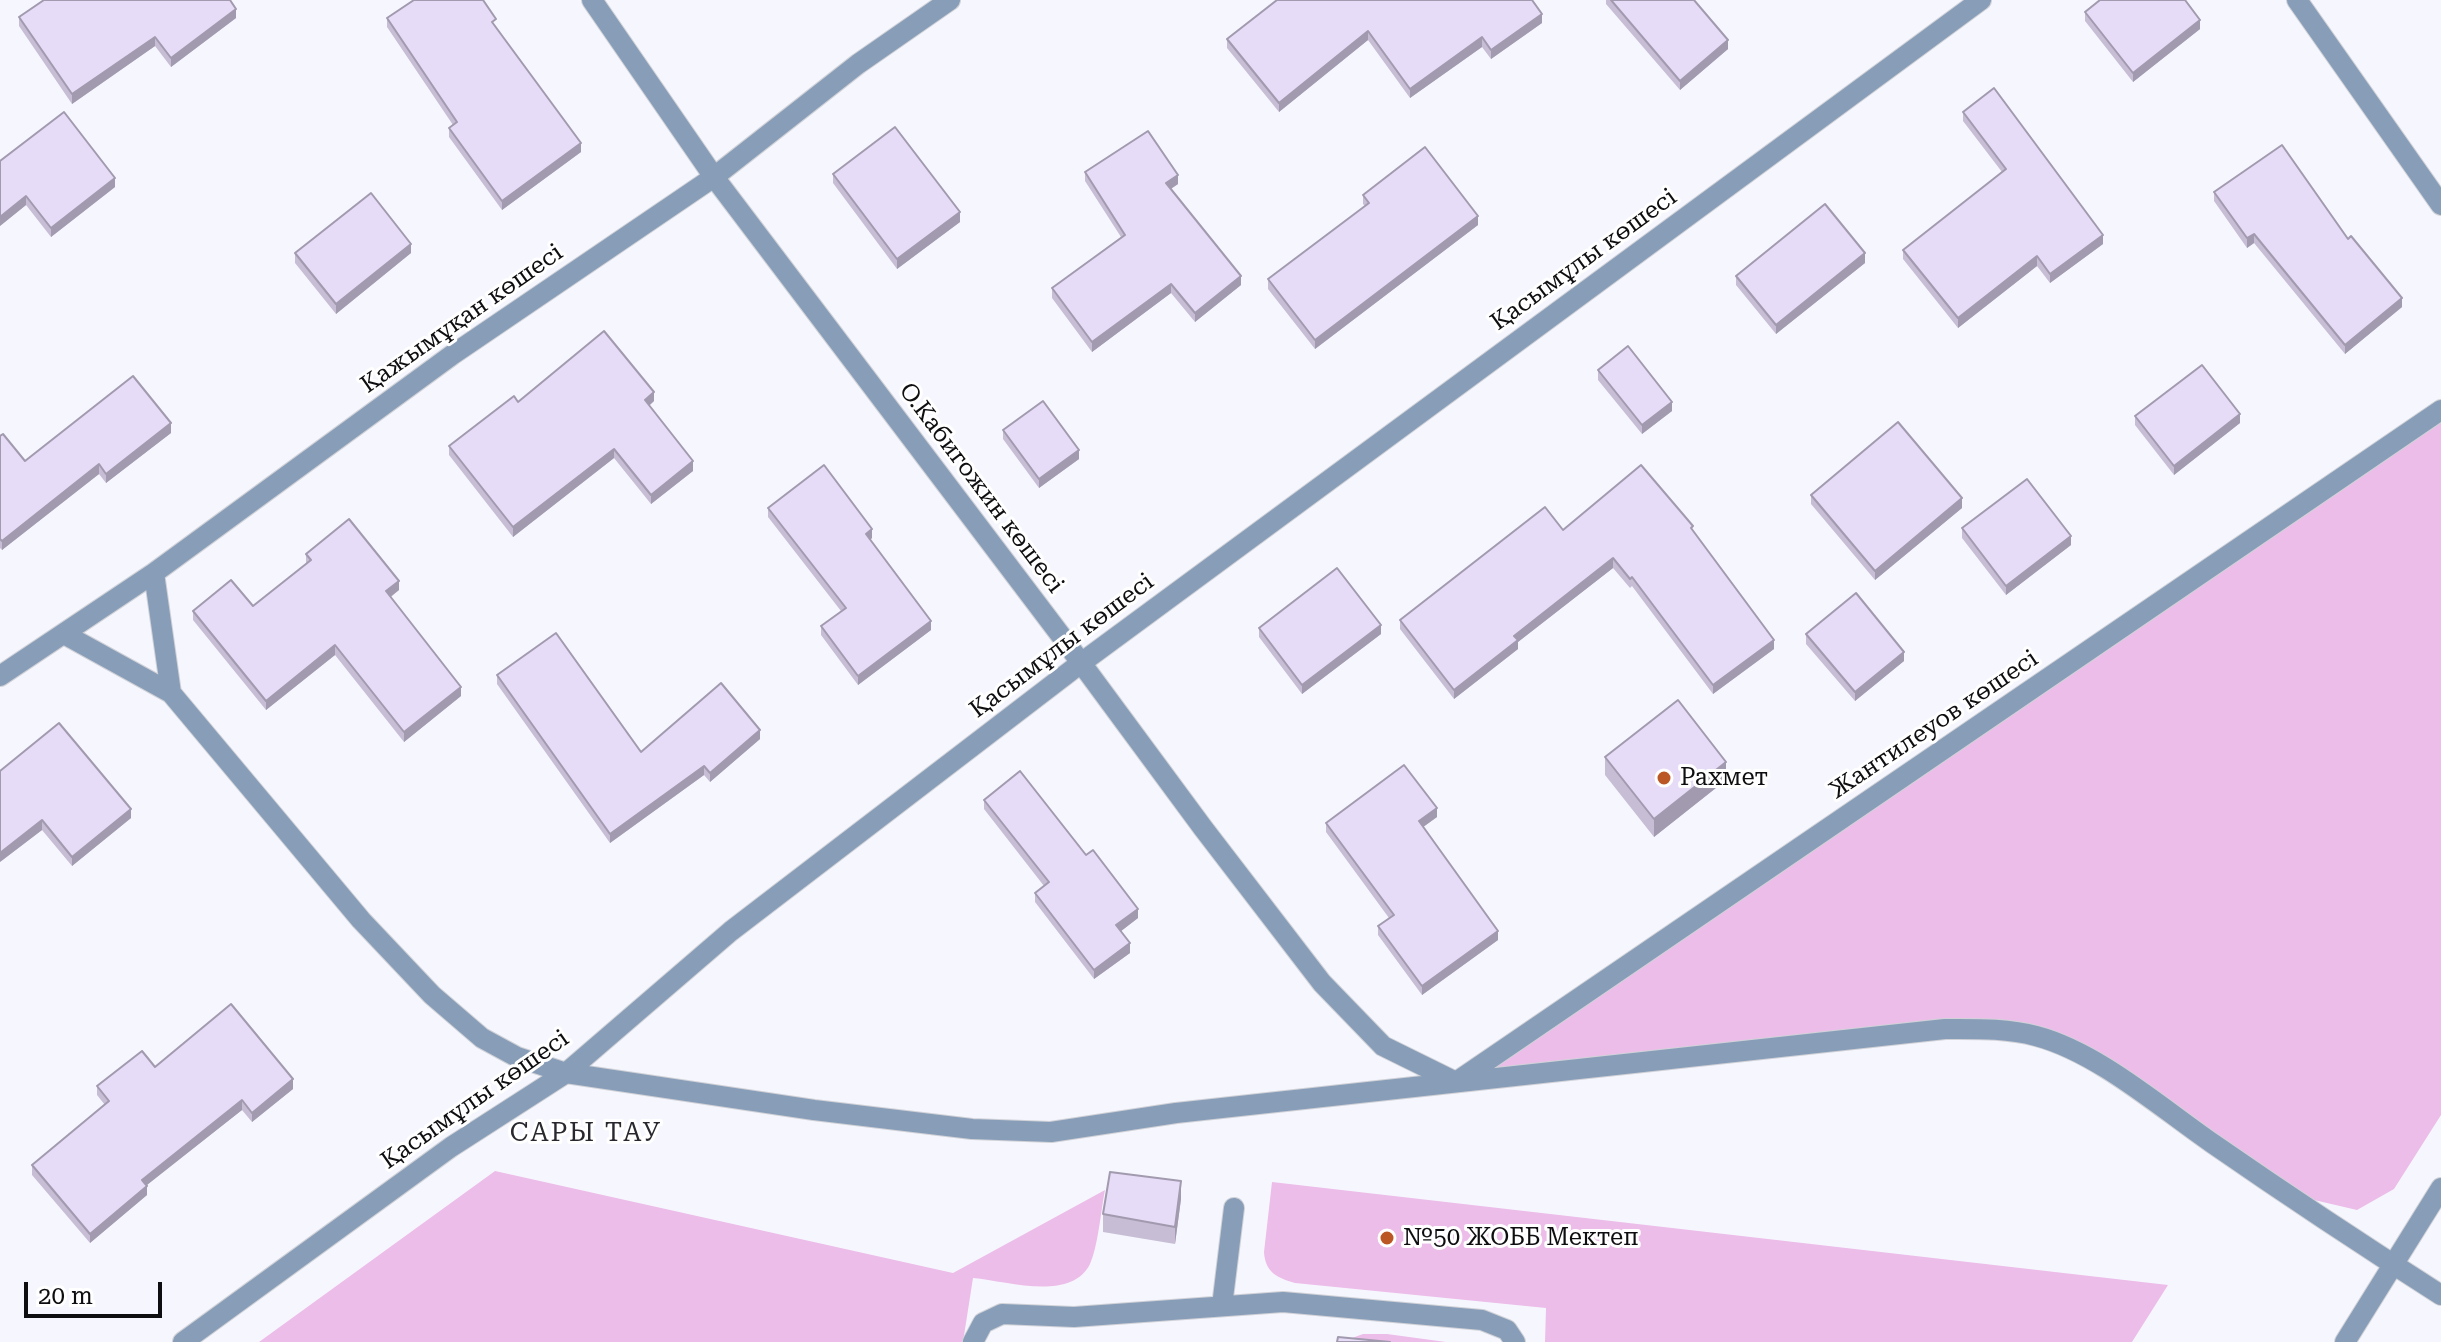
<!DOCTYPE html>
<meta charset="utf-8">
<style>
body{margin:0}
#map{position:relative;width:2441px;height:1342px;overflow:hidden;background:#f6f7fe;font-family:"Roboto Serif",serif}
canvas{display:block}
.scale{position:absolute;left:24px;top:1282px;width:138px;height:36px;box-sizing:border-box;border:4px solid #0e0e11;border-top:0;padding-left:10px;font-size:24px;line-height:28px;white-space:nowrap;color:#0e0e11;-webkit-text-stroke:6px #fff;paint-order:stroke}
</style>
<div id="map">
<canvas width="2441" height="1342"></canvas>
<div class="scale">20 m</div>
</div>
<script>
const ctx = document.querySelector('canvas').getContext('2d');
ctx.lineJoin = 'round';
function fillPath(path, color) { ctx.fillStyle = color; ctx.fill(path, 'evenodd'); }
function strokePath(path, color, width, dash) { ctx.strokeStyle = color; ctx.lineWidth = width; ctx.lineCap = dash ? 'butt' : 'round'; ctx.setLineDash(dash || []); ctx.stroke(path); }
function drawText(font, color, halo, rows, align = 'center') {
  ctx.font = font + ' "Roboto Serif",serif'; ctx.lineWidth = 6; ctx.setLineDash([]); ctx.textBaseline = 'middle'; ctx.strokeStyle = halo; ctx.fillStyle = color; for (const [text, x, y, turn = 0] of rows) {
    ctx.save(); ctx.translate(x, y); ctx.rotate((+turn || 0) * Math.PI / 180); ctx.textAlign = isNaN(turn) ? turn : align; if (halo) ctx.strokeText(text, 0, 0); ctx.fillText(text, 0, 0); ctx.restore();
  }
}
const green = new Path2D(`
 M2441,410v705l-47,74 -37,21 -73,-17 -178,-125 -113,-39 -537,53z
 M495,1171l458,102 152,-83c-4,20 -7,57 -15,74 -19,38 -83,17 -117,14l-10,64h-704z
 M1272,1182l896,103 -36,57h-587l1,-34 -251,-25c-18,-5 -30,-11 -31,-31z
 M1363,1334h24l59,8h-105z`);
const minor = new Path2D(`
 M592,0l122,177 348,460 141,191 119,155 61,63 73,36 985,-672
 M2297,0l144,205
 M154,573l17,120
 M64,634l107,59 190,227 71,75 50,43 35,19 49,16 248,37 158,19 79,3 125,-19 769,-84c30,0 62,-1 91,7 61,16 124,71 176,107 75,52 152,103 229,152
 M0,676l154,-103 298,-218 262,-178 144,-113 92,-64
 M1222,1306l12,-98
 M183,1342l268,-195 115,-74 165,-142 350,-268 900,-663
 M973,1342l10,-19 19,-9 72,3 209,-15 199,18 25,10 8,12
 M2345,1342l96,-154`);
const wall = new Path2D(`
 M1277,0l265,23 -51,36 -9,-12 -72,51 -42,-58 -89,72 -52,-64v-9z
 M1606,0h88l34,49 -48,41 -74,-86z
 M2085,12l115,17 -67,53 -48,-61z
 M19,17l217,1 -65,49 -16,-21 -83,58 -53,-78z
 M387,18l109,10 85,124 -79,58 -53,-73v-9l4,-3 -66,-98z
 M64,112l51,75 -64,50 -25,-32 -26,21z
 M1963,112l140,132 -53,39 -13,-17 -79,62 -55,-69v-9l99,-78 -39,-51z
 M1085,172l93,12 -7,5 70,96 -46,37 -24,-29 -79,59 -40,-54v-10l69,-51 -36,-56z
 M833,174l127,48 -63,47 -64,-86z
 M2214,192l134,47 54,68 -57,47 -91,-111 -7,5 -33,-47z
 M1363,195l115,30 -163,124 -47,-60v-10l97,-73 -2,-2z
 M295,253h116l-75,61 -41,-51z
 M1865,263l-89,71 -40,-49v-9z
 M1598,370l74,41 -30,23 -44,-54z
 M654,401l-5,5 44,65 -42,33 -37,-46 -101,79 -64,-82v-9l69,-44z
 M2135,416l105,7 -66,52 -39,-50z
 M1003,430l76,29 -40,29 -36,-49z
 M171,433l-65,50 -7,-9 -97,76 -2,-2v-112l25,25z
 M1811,495l151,13 -87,72 -64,-76z
 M768,508l104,30 -2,2 61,90 -73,55 -37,-50v-9l20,-15 -73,-94z
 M1962,528l109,17 -65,50 -44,-57z
 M1563,530l130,1 81,118 -61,45 -81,-108 -2,2 -17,-20 -95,74v7l-64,50 -54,-70v-9z
 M306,554l93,36 -8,7 70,99 -57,46 -69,-87 -69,55 -73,-90v-9l60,-5 53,-42z
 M1259,628l122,6 -79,60 -43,-57z
 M1806,634l98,27 -49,40 -49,-57z
 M497,675l144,77 119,-13 -50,43 -6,-7 -94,68 -113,-159z
 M59,723l72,95 -59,48 -30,-36 -42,32z
 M1605,757l121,23 -72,57 -49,-62z
 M984,800l102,55 52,63 -17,13 9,22 -36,26 -59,-77v-9l9,-7 -60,-77z
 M1437,817l-14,10 75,113 -76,55 -44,-60v-9l11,-8 -63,-86v-9z
 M155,1067l138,22 -41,33 -10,-12 -96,75 1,10 -57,48 -58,-68v-10l73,-60 -8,-10v-9z
 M1181,1199l-6,45 -72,-12v-18z`);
const shadedWall = new Path2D(`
 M236,9v9l-65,49v-9z
 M1542,14v9l-51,36v-9z
 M2200,20v9l-67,53v-9z
 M1368,31v9l-89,72v-9z
 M155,37v9l-83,58v-10z
 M1482,37v10l-72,51v-9z
 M1728,40v9l-48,41v-9z
 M581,143v9l-79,58v-9z
 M1178,175v9l-12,8v-9z
 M115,178v9l-64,50v-9z
 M26,196v9l-26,21v-9z
 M960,212v10l-63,47v-10z
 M1478,216v9l-163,124v-9z
 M2254,234v9l-7,5v-10z
 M2103,235v9l-53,39v-9z
 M411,244v9l-75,61v-10z
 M1865,253v10l-89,71v-9z
 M2037,256v10l-79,62v-10z
 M1241,276v9l-46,37v-9z
 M1171,284v9l-79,59v-10z
 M2402,298v9l-57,47v-9z
 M654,392v9l-9,8v-9z
 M1672,402v9l-30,23v-9z
 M2240,414v9l-66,52v-9z
 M171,423v10l-65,50v-9z
 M614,449v9l-101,79v-10z
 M1079,450v9l-40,29v-9z
 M693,461v10l-42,33v-9z
 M99,464v10l-97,76v-9z
 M1962,498v10l-87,72v-9z
 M872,529v9l-6,5v-9z
 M2071,536v9l-65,50v-9z
 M1613,558v10l-95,74v7l-64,50v-9l60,-54z
 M399,581v9l-13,10v-9z
 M931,621v9l-73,55v-9z
 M1381,625v9l-79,60v-9z
 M1774,640v9l-61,45v-9z
 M335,645v10l-69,55v-9z
 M1904,652v9l-49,40v-9z
 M461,687v9l-57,46v-10z
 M760,730v9l-50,43v-9z
 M1726,762v18l-72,57v-18z
 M704,766v9l-94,68v-9z
 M1437,808v9l-18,13v-9z
 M131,809v9l-59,48v-9z
 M42,820v10l-42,32v-9z
 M1138,909v9l-22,17v-10z
 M1498,931v9l-76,55v-9z
 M1130,943v10l-36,26v-9z
 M293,1079v10l-41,33v-9z
 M242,1100v10l-100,79v-9z
 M1181,1181v18l-6,45v-17z
 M147,1186v9l-57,48v-9z`);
const building = new Path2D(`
 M44,0h186l6,9 -65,49 -16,-21 -83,57 -53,-77z
 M414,0h69l13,19 -4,3 89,121 -79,58 -53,-73 8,-6 -70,-104z
 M1277,0h255l10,14 -51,36 -9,-13 -72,52 -42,-58 -89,72 -52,-64z
 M1611,0h83l34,40 -48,41z
 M2100,0h85l15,20 -67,53 -48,-61z
 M1994,88l109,147 -53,39 -13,-18 -79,62 -55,-68 103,-81 -43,-57z
 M64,112l51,66 -64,50 -25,-32 -26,21v-56z
 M895,127l65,85 -63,47 -64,-85z
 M1148,131l30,44 -12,8 75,93 -46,37 -24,-29 -79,58 -40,-54 73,-53 -40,-63z
 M2282,145l66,94 3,-3 51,62 -57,47 -91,-111 -7,4 -33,-46z
 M1425,147l53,69 -163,124 -47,-61 101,-76 -6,-8z
 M371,193l40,51 -75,60 -41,-51z
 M1825,204l40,49 -89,72 -40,-49z
 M604,331l50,61 -9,8 48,61 -42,34 -37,-46 -101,78 -64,-81 65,-50 4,6z
 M1628,346l44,56 -30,23 -44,-55z
 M2202,365l38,49 -66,52 -39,-50z
 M133,376l38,47 -65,51 -7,-10 -97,77 -2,-2v-103l3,-2 22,27z
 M1043,401l36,49 -40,29 -36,-49z
 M1898,422l64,76 -87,73 -64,-76z
 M824,465l48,64 -6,5 65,87 -73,55 -37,-50 25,-18 -78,-100z
 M1641,465l52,61 -2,2 83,112 -61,45 -81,-108 -2,2 -17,-21 -99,78 4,4 -64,50 -54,-70 145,-113 18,23z
 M2027,479l44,57 -65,50 -44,-58z
 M349,519l50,62 -13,10 75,96 -57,45 -69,-87 -69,56 -73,-90 38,-31 22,26 58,-46 -5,-6z
 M1337,568l44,57 -79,60 -43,-57z
 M1856,593l48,59 -49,40 -49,-58z
 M556,633l85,119 80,-69 39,47 -50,43 -6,-7 -94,68 -113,-159z
 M1678,700l48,62 -72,57 -49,-62z
 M59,723l72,86 -59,48 -30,-37 -42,33v-82z
 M1404,765l33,43 -18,13 79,110 -76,55 -44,-60 16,-11 -68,-92z
 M1020,771l66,84 7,-5 45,59 -22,16 14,18 -36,27 -59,-77 14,-11 -65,-82z
 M231,1004l62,75 -41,34 -10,-13 -100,80 5,6 -57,48 -58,-69 77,-64 -12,-15 45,-35 13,16z
 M1110,1172l71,9 -6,46 -72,-13z
 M1338,1337l52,5h-53z`);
const markers = [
 [1664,778,8,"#bb5724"],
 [1387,1238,8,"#bb5724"]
];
const streetNames = [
 ["Қасымұлы көшесі",1584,260,-36],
 ["Қажымұқан көшесі",462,319,-35],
 ["О.Кабигожин көшесі",981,488,53],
 ["Қасымұлы көшесі",1062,646,-37],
 ["Жантилеуов көшесі",1934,725,-34],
 ["Қасымұлы көшесі",475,1100,-35]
];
const poiNames = [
 ["Рахмет",1680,778],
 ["№50 ЖОББ Мектеп",1403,1238]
];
const neighbourhoodNames = [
 ["САРЫ ТАУ",586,1133]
];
fillPath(green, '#ecbde9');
strokePath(minor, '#d1d2d8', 22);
strokePath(minor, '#889eb8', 20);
fillPath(wall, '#c7bdd5');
fillPath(shadedWall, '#a29aae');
fillPath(building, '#e7dcf8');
strokePath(building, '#a29aae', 2);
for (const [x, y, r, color] of markers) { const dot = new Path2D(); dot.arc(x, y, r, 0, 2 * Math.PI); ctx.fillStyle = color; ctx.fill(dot); strokePath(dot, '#fff', 3); }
drawText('24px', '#0e0e11', '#fff', streetNames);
drawText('24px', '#0e0e11', '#fff', poiNames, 'left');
ctx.letterSpacing = '2px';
drawText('26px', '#28292f', '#fff', neighbourhoodNames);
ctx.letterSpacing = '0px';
</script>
